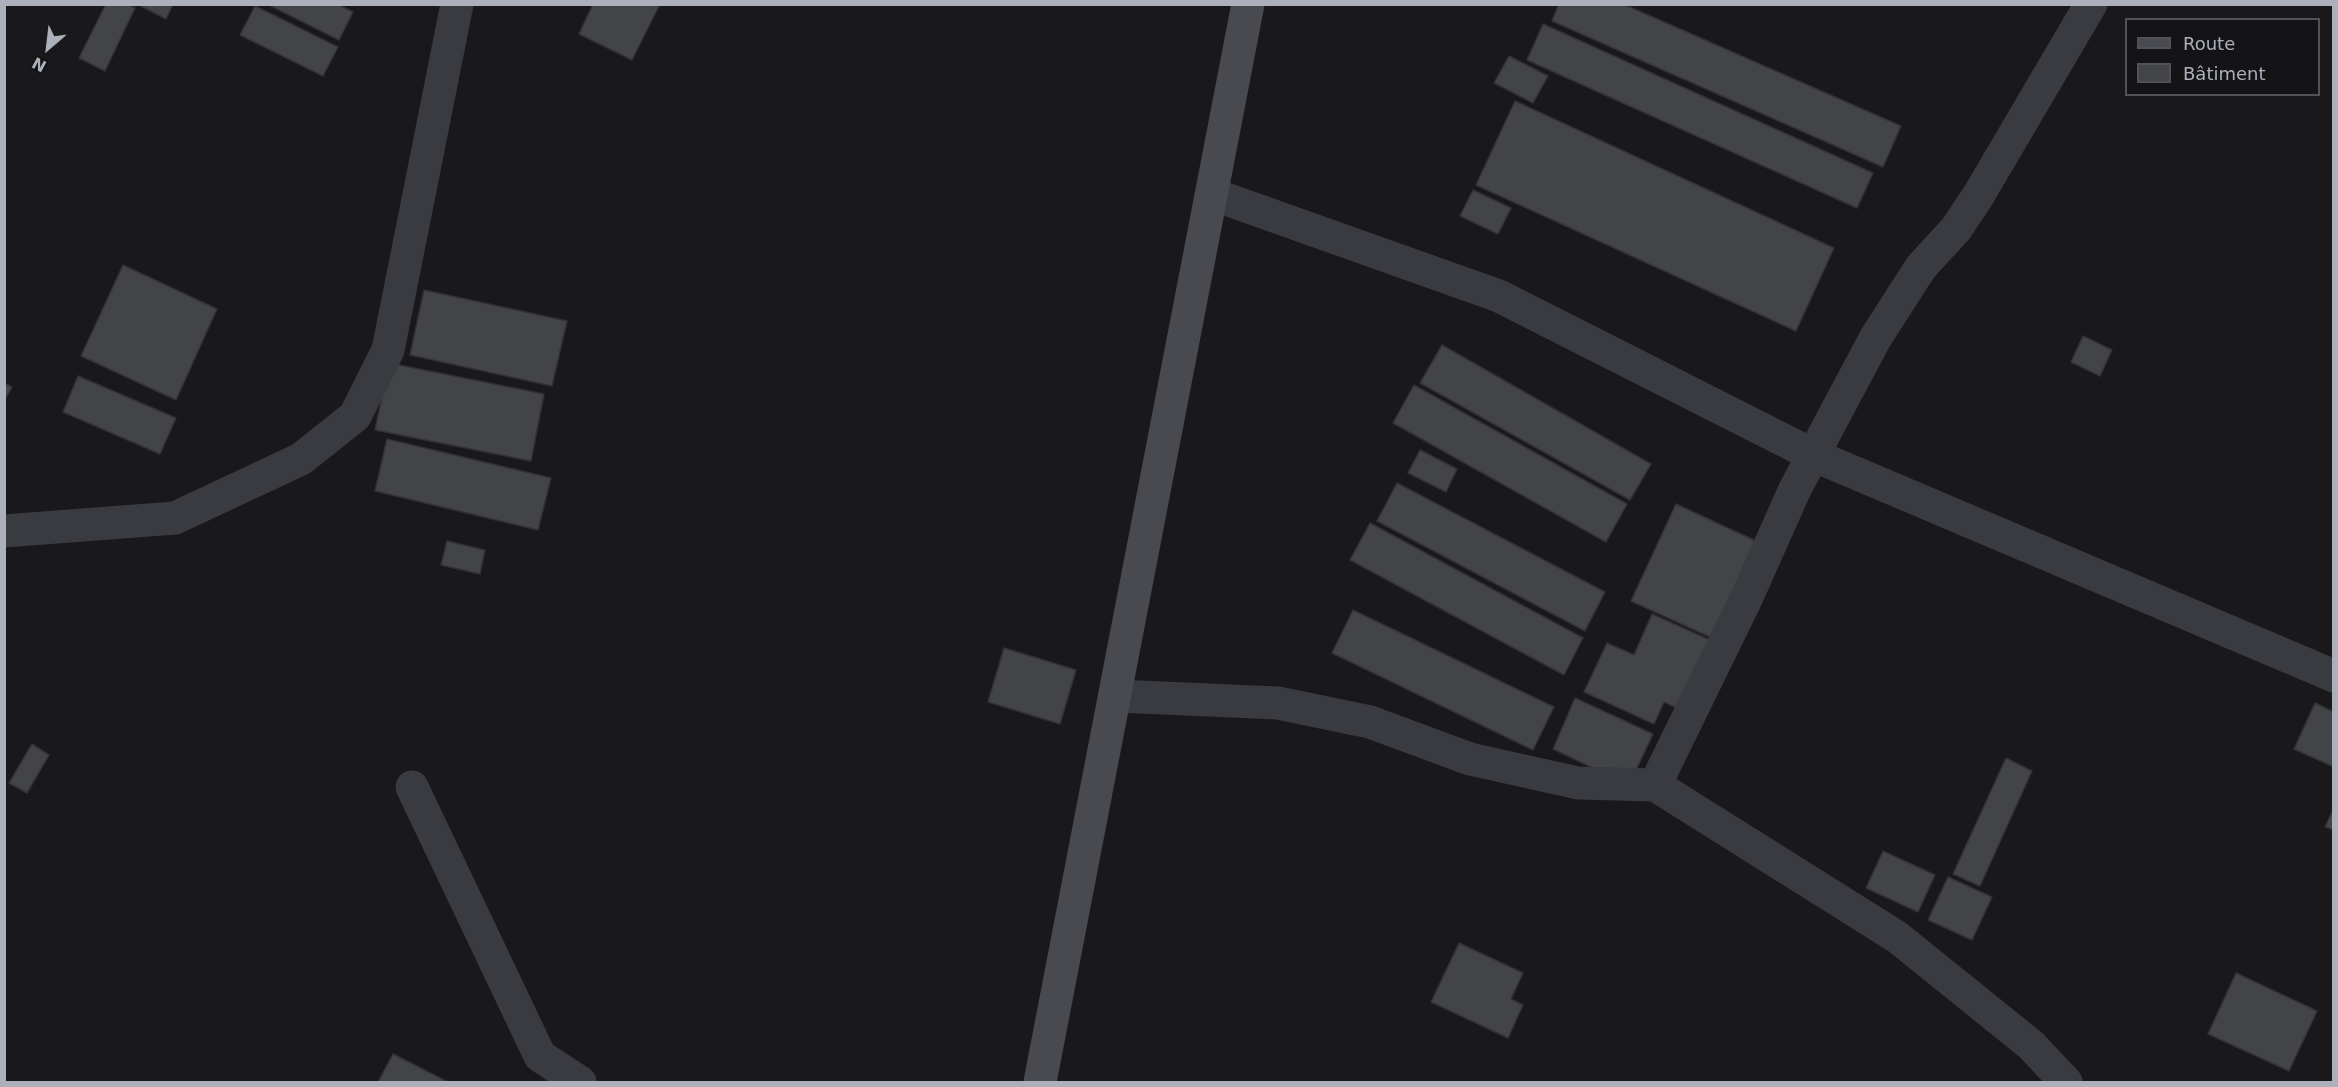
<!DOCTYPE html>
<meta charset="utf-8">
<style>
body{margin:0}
#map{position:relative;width:2338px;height:1087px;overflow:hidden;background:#19191b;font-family:"DejaVu Sans",sans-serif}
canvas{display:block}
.frame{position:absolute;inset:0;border:6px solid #acb0ba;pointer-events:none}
.legend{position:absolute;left:2125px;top:18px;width:195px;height:78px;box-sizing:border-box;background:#141416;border:2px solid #515258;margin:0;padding:8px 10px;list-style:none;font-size:18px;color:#acb0ba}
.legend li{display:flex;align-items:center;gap:12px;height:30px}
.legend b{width:30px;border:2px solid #515258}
.north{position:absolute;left:18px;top:18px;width:60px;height:60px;-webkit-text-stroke:4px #141416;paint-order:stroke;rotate:208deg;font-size:16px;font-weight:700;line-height:24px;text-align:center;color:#acb0ba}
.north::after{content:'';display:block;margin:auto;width:21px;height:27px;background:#acb0ba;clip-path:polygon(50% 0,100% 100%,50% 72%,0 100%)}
</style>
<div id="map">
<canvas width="2338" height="1087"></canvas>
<div class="frame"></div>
<ul class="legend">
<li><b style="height:8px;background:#484a50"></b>Route</li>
<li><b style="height:16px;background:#434448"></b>Bâtiment</li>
</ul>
<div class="north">N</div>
</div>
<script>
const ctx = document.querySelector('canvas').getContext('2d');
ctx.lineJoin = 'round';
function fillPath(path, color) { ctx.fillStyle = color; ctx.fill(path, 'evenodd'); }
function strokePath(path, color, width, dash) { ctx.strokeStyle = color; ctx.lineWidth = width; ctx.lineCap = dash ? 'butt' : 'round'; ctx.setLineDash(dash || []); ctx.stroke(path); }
const building = new Path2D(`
 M106,4h21l8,4 -30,63 -26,-13z
 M137,4h36l-7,15z
 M267,4h70l16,8 -14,28z
 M593,4h67l-28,56 -53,-26z
 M1559,4h64l278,122 -18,41 -331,-146z
 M255,6l83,41 -15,29 -83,-41z
 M1543,24l330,149 -16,35 -330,-148z
 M1509,56l39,20 -15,27 -39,-20z
 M1515,101l319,147 -38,83 -320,-146z
 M1473,190l38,18 -13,26 -38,-18z
 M123,265l94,44 -41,91 -95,-44z
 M424,290l143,31 -15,65 -142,-31z
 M2083,336l29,14 -12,26 -29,-14z
 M1442,345l209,119 -21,36 -210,-117z
 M389,363l155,31 -13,67 -156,-31z
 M78,376l98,42 -16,36 -97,-42z
 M4,383l8,4 -8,14z
 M1414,385l213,119 -21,38 -213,-119z
 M387,439l164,39 -13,52 -163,-39z
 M1420,450l37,19 -11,23 -38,-19z
 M1397,483l208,109 -20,39 -208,-110z
 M1676,504l80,37 -44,97 -81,-37z
 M1370,523l213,115 -19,37 -214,-115z
 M447,541l38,9 -5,24 -39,-9z
 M1353,610l201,97 -21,43 -201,-97z
 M1652,614l58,26 -31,69 -15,-7 -10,22 -70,-32 23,-49 27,12z
 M1004,648l72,22 -16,54 -72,-22z
 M1575,698l78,36 -24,51 -76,-36z
 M2315,703l19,9v55l-40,-18z
 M32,744l17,11 -22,38 -18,-10z
 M2006,758l26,13 -52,115 -27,-12z
 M2334,808v22l-9,-3z
 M1883,851l52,24 -17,37 -52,-24z
 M1948,877l44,20 -20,43 -44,-20z
 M1459,943l64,30 -12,26 12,6 -15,33 -77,-36z
 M2236,973l81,38 -28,60 -81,-37z
 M393,1054l55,28h-70z`);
const minor = new Path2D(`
 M1212,194l287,102 314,159 521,221
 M4,531l171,-13 126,-59 54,-43 33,-66 69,-346
 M1116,696l162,7 92,19 100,37 108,24 77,2 242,152 134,108 35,37
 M1655,785l91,-186 49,-110 81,-152 45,-70 35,-38 22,-33 113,-192
 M412,787l128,269 40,26`);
const secondary = new Path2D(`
 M1040,1082l208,-1078`);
fillPath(building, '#434448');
strokePath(building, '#333337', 1.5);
strokePath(minor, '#3a3b40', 33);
strokePath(secondary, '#484a50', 33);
</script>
